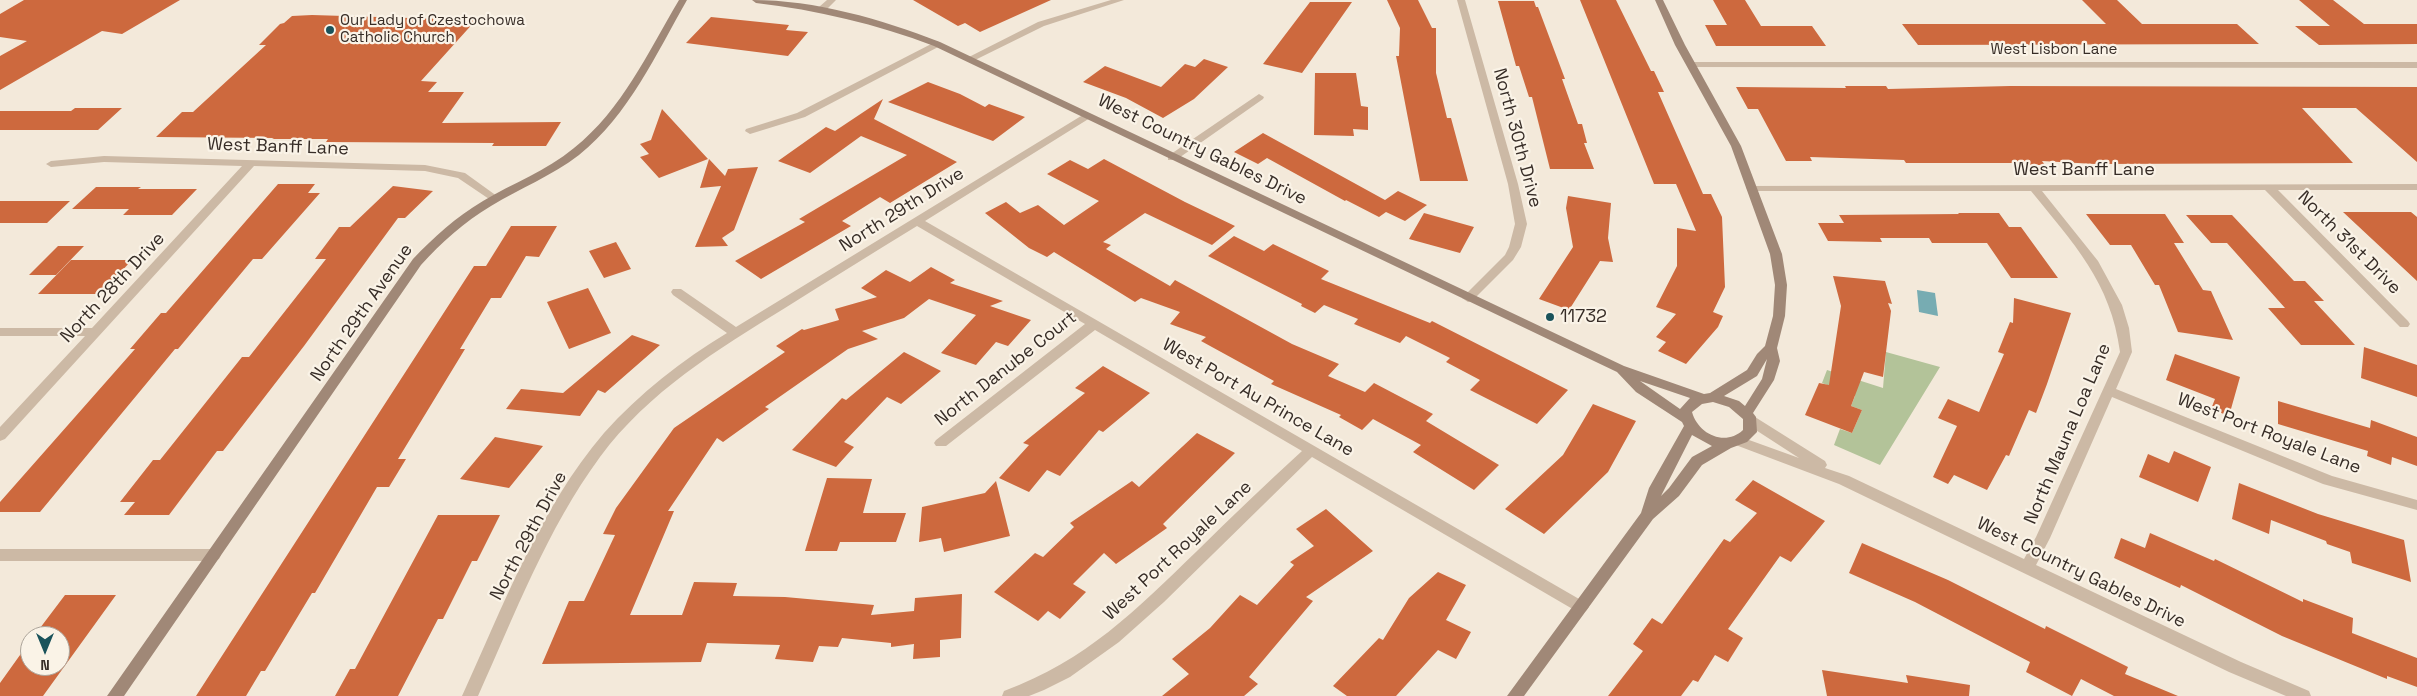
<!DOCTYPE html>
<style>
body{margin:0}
#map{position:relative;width:2417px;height:696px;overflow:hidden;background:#f3e9da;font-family:"Space Grotesk",sans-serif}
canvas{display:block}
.north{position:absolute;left:20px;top:626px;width:50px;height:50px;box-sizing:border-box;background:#faf3e7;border:1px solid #aca49a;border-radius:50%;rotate:180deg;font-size:14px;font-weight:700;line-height:20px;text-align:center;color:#372d27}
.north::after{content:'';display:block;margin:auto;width:18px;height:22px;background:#1a535b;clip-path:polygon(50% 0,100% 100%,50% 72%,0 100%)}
</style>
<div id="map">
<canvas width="2417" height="696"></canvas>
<div class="north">N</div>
</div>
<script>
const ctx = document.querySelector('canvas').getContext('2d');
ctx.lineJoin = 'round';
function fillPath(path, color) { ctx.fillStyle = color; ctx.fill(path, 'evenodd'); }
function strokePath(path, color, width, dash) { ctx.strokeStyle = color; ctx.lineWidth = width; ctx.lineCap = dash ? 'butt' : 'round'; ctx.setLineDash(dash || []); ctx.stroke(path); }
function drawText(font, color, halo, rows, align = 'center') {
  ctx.font = font + ' "Space Grotesk",sans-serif'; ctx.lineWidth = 4.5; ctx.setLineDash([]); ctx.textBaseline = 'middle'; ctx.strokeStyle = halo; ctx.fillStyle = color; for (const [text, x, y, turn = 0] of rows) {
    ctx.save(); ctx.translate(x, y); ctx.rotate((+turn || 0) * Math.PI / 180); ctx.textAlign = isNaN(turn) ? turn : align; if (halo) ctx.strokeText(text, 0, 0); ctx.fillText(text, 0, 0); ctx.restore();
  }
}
const green = new Path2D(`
 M1886,352l54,15 -60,98 -46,-20 6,-16 12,4 10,-23 -11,-4 4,-10 -33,-13 5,-13 56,18z`);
const water = new Path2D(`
 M1917,290l18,3 3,23 -19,-4z`);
const building = new Path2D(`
 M24,0h156l-58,34 -20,-3 -102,59v-34l27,-15 -27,-4v-23z
 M913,0h138l-71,32 -15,-9 -7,3z
 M1387,0h31l14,28h4v45l11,45h4l17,63h-48l-24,-125h3l1,-28z
 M1580,0h36l35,71h3l10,21h-6l45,102h8l11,23 3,70 -12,25 10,4 -5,11 -32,37 -28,-13 8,-9 -10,-5 20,-23 -20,-7 21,-41v-38l19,3 -20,-47h-22z
 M1713,0h32l16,26h51l14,20h-110l-11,-21h22z
 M2082,0h35l25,24h95l22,20 -341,1 -16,-21h204z
 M2299,0h34l31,24h53v20l-98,1 -24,-19h35z
 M1498,1h36l2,6h2l27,72h-3l16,45h4l5,19h-3l10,26h-44l-18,-72h-3l-10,-31h-3z
 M1310,2h42l-50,71 -39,-9z
 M312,15l164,5 -55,61 16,1 -9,10h36l-22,31 119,-1 -15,24h-54l2,-3 -168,-1 2,-3h-56l2,-1 -118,-1 26,-25h11l73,-67h-7l21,-21 4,-1 8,-7z
 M711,17l78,8 -3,5 22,2 -20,24 -102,-13z
 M1204,59l24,8 -34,32 -31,19 -37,-20 -43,-16 22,-16 56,21 24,-23 10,3z
 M1315,73h41l5,33 7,1v23l-15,-1 1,7 -40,-1z
 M928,82l32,12 25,13 4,-3 36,13 -32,24 -105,-39z
 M1845,86h41l2,3 122,-3 407,1v75l-61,-54h-54l51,55 -258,1 -53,-3 3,4h-28l-1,-2h-110l-2,-3 -94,-3 2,4h-26l-28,-52h-10l-12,-22 110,1z
 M883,99l-9,20 83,43 -67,41 -10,-6 -38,24 9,5 -90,53 -26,-18 70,-39 -6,-3 108,-64 -46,-19 -51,37 -32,-12 48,-34 9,4z
 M75,108h47l-24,22h-98v-19h71z
 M662,109l46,50 -49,19 -19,-21 9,-3 -9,-10 11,-4z
 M1263,133l122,67 13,-9 29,14 -22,16 -19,-9 -7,5 -33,-17 -1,1 -78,-43 -9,6 -24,-12z
 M709,159l16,17 3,-7 30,-2 -24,63 -12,8 6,8 -33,1 26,-61 -21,2z
 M1104,159l81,43 50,24 -23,19 -67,-32 -42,29 8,3 -5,4 64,37 5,-6 117,64 47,20 -11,12 37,16 9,-9 59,31 -7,7 73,44 -25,25 -61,-38 8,-7 -48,-26 -11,11 -23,-13 2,-2 -70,-31 3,-3 -73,-40 5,-4 -36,-13 10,-12 -39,-14 -6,4 -81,-50 -7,5 -18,-9 -44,-35 21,-11 14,11 18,-8 26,20 35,-24 -52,-27 23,-14 18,9z
 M278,184h37l-7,9h12l-58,66h-9l-75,90h-3l-135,163h-40v-10l135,-153h-5l31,-36h5z
 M393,186l40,5 -28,27h-7l-94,128 -81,105h-6l-48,64h-45l11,-13h-15l33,-42h7l82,-103h7l77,-98h-11l24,-32h11z
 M96,187h45l-3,2h59l-25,26h-49l6,-6h-57z
 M1568,196l43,7 -3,35 5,24 -13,-1 -31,49 -30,-11 34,-52 -7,-39z
 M0,201h70l-23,22h-47z
 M2343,212h68l6,5v64z
 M1424,213l50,14 -14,26 -51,-14z
 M1958,213h41l10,14h12l37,51h-47l-24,-35h-55l-3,-5h-49l2,4 -54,-1 -10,-18h26l-5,-8 120,-1z
 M2086,214h79l19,29h-10l29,47 8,1 22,49 -55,-8 -19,-47h-4l-24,-40h-21z
 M2186,215h46l62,66h11l19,20h-10l41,44h-54l-33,-37h17l-58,-65h-16z
 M511,226h46l-18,31 -13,-1 -25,42h-10l-31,51h5l-67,110h8l-17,28h-12l-62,106h-3l-47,78h-4l-15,25h-50l278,-430h12z
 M1234,236l30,15 9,-7 56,27 -8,8 109,44 2,-2 136,69 -31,34 -67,-34 10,-10 -34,-18 4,-4 -44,-22 -6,7 -46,-19 4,-5 -34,-14 -9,8 -14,-7 1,-2 -94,-48z
 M616,242l15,27 -27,9 -15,-27z
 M58,246h26l-28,29h-27z
 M71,260h61l-32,34h-62z
 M931,267l24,13 -5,3 53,18 -13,5 41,14 -23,26 -12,-4 -20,23 -35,-12 35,-38 -47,-16 -25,19 -42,13 16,8 -30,10 -83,58 4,2 -46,33 -6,-4 -49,73h6l-44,104h52l12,-33 43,1 -4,13 52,1 89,8 -3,10 43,-4 1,-13 47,-4 -1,44 -21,2v17l-27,2 1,-15 -23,3v-4l-49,-5 -4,9 -19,-1 -6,16 -38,-3 5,-14 -73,-2 -6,19 -159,2 27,-63h15l31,-66 -12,-1 13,-26 58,-80 111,-76 -9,-6 26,-17 2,1 35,-10 -4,-11 42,-12 -16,-9 25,-18 24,12z
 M1833,276l52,5 7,23 -4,-1 3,8 -8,66 -19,-5 -13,34 11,4 -10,23 -47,-18 14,-32 10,2 12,-79z
 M588,288l23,45 -42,16 -22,-47z
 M2014,298l57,15 -24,71 -11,29 -7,-3 -20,46 -3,-1 -19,35 -33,-15 -6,9 -15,-7 24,-51 -19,-8 10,-19 31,13 25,-58 -6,-2 12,-30 3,1z
 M632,335l28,10 -55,48 -7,-3 -18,26 -74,-7 15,-20 42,4z
 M2364,347l53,18v32l-56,-19z
 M904,352l37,19 -40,33 -14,-7 -43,45 10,5 -18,20 -44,-17 50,-52 4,2z
 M2175,354l65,23 -11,39 -18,-7 4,-10 -49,-19z
 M1103,366l47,27 -47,39 -4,-2 -39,46 -13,-6 -18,22 -30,-14 30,-33 -6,-2 62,-50 -10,-5z
 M2278,401l92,27 1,-8 46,17v29l-25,-9 -1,8 -24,-9 1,-5 -90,-27z
 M1593,404l43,17 -28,51 -64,62 -39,-25 58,-54z
 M1197,433l38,20 -72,71 4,4 -51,36 -12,-11 -31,31 13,8 -26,27 -12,-8 -10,10 -44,-29 41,-39 8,4 31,-30 -4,-4 62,-42 7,6z
 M495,437l48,9 -34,42 -49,-9z
 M2174,451l37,16 -13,35 -59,-25 9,-23 21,9z
 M827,478l45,1 -9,34h43l-10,29h-56l-3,9h-32z
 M1753,480l72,41 -34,41 -11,-6 -52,73 15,9 -15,24 -13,-7 -17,27 -5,-2 -12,16h-73l35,-45 -10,-7 19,-26 10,6 62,-85 6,3 27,-29 -22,-13z
 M996,481l14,55 -66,16 -3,-14 -22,4 3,-35 63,-14z
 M2239,483l79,31 86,26 7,42 -59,-19 -2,-11 -23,-8 -1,-3 -55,-21 -2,14 -37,-15z
 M1326,509l47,42 -67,46 7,4 -64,76 9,7 -14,12h-82l27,-22 -17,-15 38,-31 30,-33 17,10 37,-40 -4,-3 24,-16 -18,-17z
 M438,515h62l-23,46h-5l-29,58h-5l-40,77h-63l15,-27h5z
 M2150,533l64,28 1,-2 88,43v-3l50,19 -1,15 65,25v29l-30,-11v3l-105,-43 -101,-51 -1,3 -66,-30 7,-20 24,10z
 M1862,543l86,37 97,49 1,-3 82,41 -3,7 53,22h-64l-33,-17 -9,17 -46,-24 4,-10 -115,-60 -66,-29z
 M1438,572l28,13 -20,35 25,12 -15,27 -18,-9 -42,46h-49l-14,-10 46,-48 4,2 26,-42z
 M65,595h51l-73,101h-43v-13l30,-42v25h30v-30h-26z
 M1822,670l86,13 -2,-8 64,10 -1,11h-142z`);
const street = new Path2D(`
 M827,0h9l-11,11h-6v-4z
 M1111,0h13l-80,26 -71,35 -3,1 -5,-3 73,-37z
 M1457,0h8l53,184 9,40 -6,23 -8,13 -41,41 -4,1 -6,-4 43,-43 4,-8 6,-23 -7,-40z
 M937,41l5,3 -2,2 -135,71 -55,17 -5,-3 1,-2 51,-16z
 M1691,62h726v6l-729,-1v-4z
 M1259,94l5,3 -1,2 -87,61h-8v-4z
 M1086,113l5,3 -1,2 -165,103 661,382 3,4 -3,4 -5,2 -5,-2 -264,-154 -148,145 -45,40 -49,35 -26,13 -15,6h-27l2,-5c83,-31 131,-80 193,-140 34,-34 69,-67 105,-100l-207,-121 -149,116h-10l-2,-3 2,-3 149,-116 -168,-98c-44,27 -88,54 -132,82 -67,41 -137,84 -185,149 -53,72 -85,157 -122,239h-16c41,-89 77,-187 142,-263 35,-39 78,-73 123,-100l-54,-38 -2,-3 2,-3h8l55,38z
 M104,156l321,9 40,8 36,26 -5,3 -4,-1 -34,-23 -33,-7 -171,-5 -249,273 -5,2v-14l85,-91h-85v-8h92l150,-162 -138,-4 -53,5 -5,-3 5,-3z
 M2417,184v6h-139l130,131 2,3 -2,3h-8l-135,-137 -223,1 56,70 24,44 7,23 3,24 -16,37 216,87 85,24v10l-94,-26 -211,-87 -62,141 -14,27 205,97 68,29 2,5h-25l-57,-24 -390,-188 -106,-40 -2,-3 2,-3 5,-2 61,22 -54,-35 -2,-3 2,-3h10l70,44 2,4 -2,3 24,8 175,83 12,-22 84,-185c-9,-70 -47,-109 -89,-161h-280l-5,-3 1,-2z
 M0,549h214l5,2 2,4 -2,4 -5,2h-214z`);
const secondary = new Path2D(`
 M679,0h8c-31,54 -58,115 -108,155 -27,21 -59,33 -88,51 -27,16 -49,36 -70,59l-297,431h-17l306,-437c21,-22 43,-42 70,-58 30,-18 63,-30 91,-53 48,-38 74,-96 105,-148z
 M752,0c64,0 128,19 188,42l684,324 80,28 6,-1 37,-23 10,-16 8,-8 8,-30 2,-31 -5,-31 -39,-108 -56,-101 -20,-45h8l22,45 56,101 41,108 5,31 -2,31 -8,32 3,13 -6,19 -21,33 3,4 1,15 -10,10 -16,6 -29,17 -23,31 -26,23 -129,177h-17l134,-183 8,-25 35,-62 -2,-4 -46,-30 -19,-20 -683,-326c-58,-22 -117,-36 -178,-43zM1767,359l-5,20 -17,27 -6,-5 -15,-5 33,-20zM1640,381l50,17 -10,11zM1713,402l16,5 14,12v11c-18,17 -45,4 -51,-18l10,-8zM1692,435l20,11 -20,11 -23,31 -8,8z`);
const markers = [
 [330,30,5,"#1a535b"],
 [1550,317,5,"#1a535b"]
];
const farPoinames = [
 ["Our Lady of Czestochowa",340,21],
 ["Catholic Church",340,38]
];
const farStreetnames = [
 ["West Lisbon Lane",2054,50]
];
const streetNames = [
 ["North 30th Drive",1517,138,75],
 ["West Banff Lane",278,147,2],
 ["West Country Gables Drive",1202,150,26],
 ["West Banff Lane",2084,170],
 ["North 29th Drive",902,210,-32],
 ["North 31st Drive",2349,243,45],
 ["North 28th Drive",113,288,-47],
 ["North 29th Avenue",362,313,-55],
 ["North Danube Court",1006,369,-38],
 ["West Port Au Prince Lane",1258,398,30],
 ["North Mauna Loa Lane",2068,434,-67],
 ["West Port Royale Lane",2269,434,21],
 ["North 29th Drive",529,536,-62],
 ["West Port Royale Lane",1178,551,-43],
 ["West Country Gables Drive",2081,573,26]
];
const poiNames = [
 ["11732",1560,317]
];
fillPath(green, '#b3c399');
fillPath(water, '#77acb2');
fillPath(building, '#cd693e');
fillPath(street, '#ccb9a5');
fillPath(secondary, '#a08877');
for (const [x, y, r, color] of markers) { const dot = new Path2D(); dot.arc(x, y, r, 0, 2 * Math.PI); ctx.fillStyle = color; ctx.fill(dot); strokePath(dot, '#faf3e7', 2); }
drawText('15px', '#372d27', '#faf3e7', farPoinames, 'left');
drawText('15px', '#372d27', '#faf3e7', farStreetnames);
drawText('18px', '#372d27', '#faf3e7', streetNames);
drawText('18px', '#372d27', '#faf3e7', poiNames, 'left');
</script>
